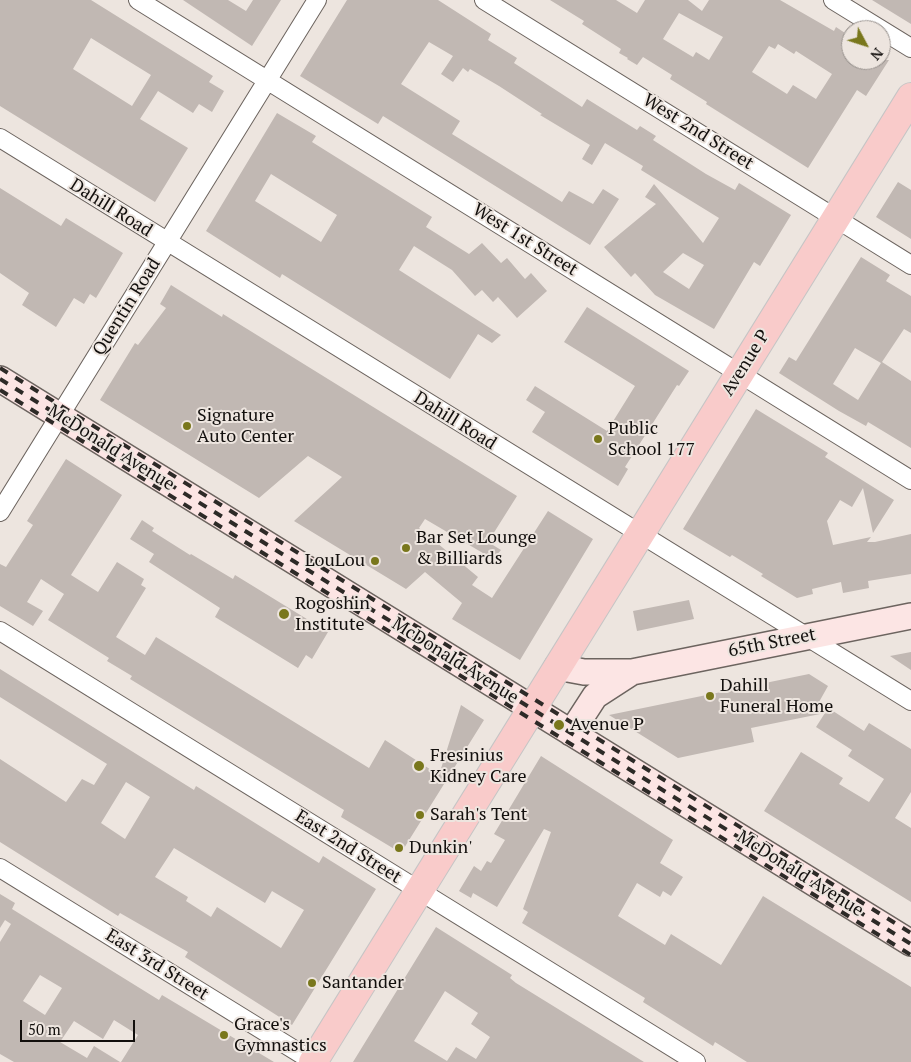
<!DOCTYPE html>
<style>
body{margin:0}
#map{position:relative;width:911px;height:1062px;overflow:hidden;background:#ede5df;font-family:"PT Serif",serif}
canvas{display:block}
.north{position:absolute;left:841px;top:20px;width:50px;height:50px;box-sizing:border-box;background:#ede5df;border:1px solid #958f8b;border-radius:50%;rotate:130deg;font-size:14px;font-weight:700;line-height:20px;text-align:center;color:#120f0d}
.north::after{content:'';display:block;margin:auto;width:18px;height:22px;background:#79771c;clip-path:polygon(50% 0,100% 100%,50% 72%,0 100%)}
.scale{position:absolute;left:20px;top:1020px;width:115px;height:22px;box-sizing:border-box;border:2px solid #120f0d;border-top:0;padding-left:6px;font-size:15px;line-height:18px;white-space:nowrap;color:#120f0d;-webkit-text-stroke:4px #ede5df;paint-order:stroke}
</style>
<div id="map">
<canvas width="911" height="1062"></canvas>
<div class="north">N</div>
<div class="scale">50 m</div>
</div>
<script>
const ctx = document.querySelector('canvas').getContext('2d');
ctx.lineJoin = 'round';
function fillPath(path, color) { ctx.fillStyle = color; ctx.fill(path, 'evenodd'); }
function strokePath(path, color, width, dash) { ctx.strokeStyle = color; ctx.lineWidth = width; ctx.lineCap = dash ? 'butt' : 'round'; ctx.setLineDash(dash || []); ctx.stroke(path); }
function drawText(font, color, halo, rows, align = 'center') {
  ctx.font = font + ' "PT Serif",serif'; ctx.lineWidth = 4; ctx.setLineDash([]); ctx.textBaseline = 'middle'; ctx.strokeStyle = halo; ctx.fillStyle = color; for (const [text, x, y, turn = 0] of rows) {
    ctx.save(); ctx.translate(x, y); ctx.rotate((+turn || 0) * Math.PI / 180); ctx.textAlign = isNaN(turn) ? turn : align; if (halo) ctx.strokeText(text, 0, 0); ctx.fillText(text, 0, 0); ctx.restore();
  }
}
const building = new Path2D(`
 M0,0h91l122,76 -4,6 15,9 -12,21 -13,-8 -6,9 -35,-22 -18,28 48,29 -33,54 -155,-96zM91,38l60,37 -19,31 -59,-37z
 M183,0h45l18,11 7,-11h28l-29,46z
 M347,0h91l53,34 -3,6 29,18 -3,5 68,44 5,-8 50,31 3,-4 16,10 -3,4 53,34 29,16 4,-7 52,32 -31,51 -6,-4 -40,67 -59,-34 -20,-22 -4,4 -27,-30 52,-43 -11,-7 9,-13 49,59 16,-25 -78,-48 2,-4 -38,-23 -13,22 -10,-6 8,-14 -50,-30 2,-1 -43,-28 -29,-17 -2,3 -5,-4 -10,14 -12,-8 12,-18 -24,-14 -28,42 59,37 -8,13 110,68 7,-11 24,13 10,-15 16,10 -29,46 -207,-129 -5,8 -78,-48zM683,253l21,12 -15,24 -26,-17z
 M550,0h66l21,13 8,-13h43l14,11 7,-11h71l54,31 2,-4 15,10v23h38l-23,36 -9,-6 -49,78 -102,-64 1,-2 -37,-23 2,-4 -29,-18 -6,8 -10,-6 1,-1 -9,-5 2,-4 -39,-25 2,-3zM679,13l44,24 -14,23 -13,-8 -3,5 -30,-18zM778,44l16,10 2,-3 36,23 -16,25 -23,-14 -6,9 -35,-22 17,-26 6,3z
 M872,0h39v24z
 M277,113l39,23 -4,6 120,75 -6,10 43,27 13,-11 19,20 6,-5 18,21 6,-6 16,18 -30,27 -19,-21 -5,5 -11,-12 -7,6 -23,-26 -38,-24 -15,24 102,65 -9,8 -14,-9 -28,45 -168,-105 -2,4 -74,-47zM271,174l66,41 -16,27 -66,-41z
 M898,182l13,8v49l-35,-22z
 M0,188l61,38 5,-8 57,35 -27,45 -6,-4 -6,10 -10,-6 -18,29 -34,-22 7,-12 -29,-20z
 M861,257l29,18 -4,6 25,15v37l-7,-4 -22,33 29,19v67l-43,-26 -2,4 -27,-15 -60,-38 10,-16 7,4zM855,348l26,15 -23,37 -25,-16z
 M171,285l51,32 1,-3 294,182 -29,46 13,8 -8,9 -68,-40 -6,9 59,49 -6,8 20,13 56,-87 45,28 -73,121 -68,-41 10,-16 -37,-31 -19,17 -112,-68 48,-44 -34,-21 -49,42 -159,-98 35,-57 3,2 28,-37 -6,-4z
 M587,307l102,64 -10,15 -2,-1 -52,82 3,2 -10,17 -86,-54 13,-20 -19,-12 9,-14 72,45 28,-45 -71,-44z
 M756,409l72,44 -3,4 69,43 -21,33 -10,-45 -11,19 -12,-7 -13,21 6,24 38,-8 -4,5h8l36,-8v40l-43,7 1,7 -26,5 -2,-11 -29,7 1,5 -16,4 -36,-22 2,-2 -13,-8 -18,-11 -2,2 -47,-28z
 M66,459l56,36 -51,80 27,17 19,-30 27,17 -3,6 5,3 -30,49 29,18 11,-18 213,131 16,-28 54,35 22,-70 23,15 -83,133 -60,-36 3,-7 -214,-131 2,-3 -25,-15 2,-3 -61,-38 16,-26 -23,-15 -14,23 16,9 -10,15 -33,-20v-42l6,3 27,-42 -6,-4z
 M142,520l12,8 -2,3 38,24 1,-1 42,25 2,-4 93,57 -16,27 -6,-4 -8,13 -83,-51 5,-9 -71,-46 5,-8 -24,-15z
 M689,600l5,19 -57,12 -4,-20z
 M911,652v18l-21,-14z
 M0,669l194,121 2,-4 123,77 4,-7 53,33 -84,136 -107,-68 3,-5 -68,-39 -2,3 -118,-74v-83l66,43 16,-23 12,6 13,-21 -107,-67zM126,782l24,15 -25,42 -24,-16zM174,848l91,55 7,-12 32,19 -23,38 -64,-41 -6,10 -25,-16 2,-4 -33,-20z
 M809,674l19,12 -9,16 45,29 5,-8 42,26v43l-16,26 16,10v74l-147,-91 37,-59 42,26 -4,6 30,18 15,-23 -36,-23 4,-6 -36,-23 9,-14 -74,15 3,14 -76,16 -69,-43z
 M541,756l132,84 -13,23 23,14 -12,19 -8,-5 -3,6 -23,-14 -19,33 47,29 6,-11 50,31 42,-69 148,91v75h-164l-32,-20 -2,4 -70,-44 2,-4 -123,-75 6,-11 -5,-3 28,-77 -7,-3 -47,78 -24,-14 -2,5 -12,-7 15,-25 7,5 6,-10 4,2 14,-23 -11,-6z
 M0,894l15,9 -3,6 147,91 3,-5 112,67h-153l17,-27 -24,-15 -11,19 -29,-18 -14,21 27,16 7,-12 26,16h-106l-14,-8v-112l11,-18 -6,-4 -5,8zM40,975l22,13 -17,27 -22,-14z
 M436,927l76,48 -2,3 6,5 128,79h-291zM445,991l33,22 -7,11 19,13 -14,22 -20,-12 -9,14 -33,-20z`);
const minor = new Path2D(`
 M138,0l773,480
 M484,0l427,265
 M833,0l78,48
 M0,138l911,563
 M0,512l317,-512
 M0,631l696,431
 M0,868l314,194`);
const secondary = new Path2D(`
 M0,379l911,564
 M557,667l27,5h48l279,-56
 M571,733l24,-37 37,-24`);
const primary = new Path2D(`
 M313,1062l598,-965`);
const rail = new Path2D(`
 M0,368l911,565
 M0,379l911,565
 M0,390l911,565`);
const markers = [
 [187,426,5,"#79771c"],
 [598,439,5,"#79771c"],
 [406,548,5,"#79771c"],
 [375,561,5,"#79771c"],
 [284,614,6,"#79771c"],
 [710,696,5,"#79771c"],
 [559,725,6,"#79771c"],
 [419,766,6,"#79771c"],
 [420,815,5,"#79771c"],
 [399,848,5,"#79771c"],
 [312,983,5,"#79771c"],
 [224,1035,5,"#79771c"]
];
const streetNames = [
 ["West 2nd Street",698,132,32],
 ["Dahill Road",111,208,32],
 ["West 1st Street",525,240,32],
 ["Quentin Road",127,307,-58],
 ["Avenue P",746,363,-58],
 ["Dahill Road",455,421,32],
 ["McDonald Avenue",111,448,32],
 ["65th Street",772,643,-11],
 ["McDonald Avenue",455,661,32],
 ["East 2nd Street",348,847,32],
 ["McDonald Avenue",800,874,32],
 ["East 3rd Street",157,965,32]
];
const poiNames = [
 ["Signature",197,416],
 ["Auto Center",197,437],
 ["Public",608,429],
 ["School 177",608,450],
 ["Bar Set Lounge",416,538],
 ["& Billiards",416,559],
 ["LouLou",365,561,"right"],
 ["Rogoshin",295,604],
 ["Institute",295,625],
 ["Dahill",720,686],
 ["Funeral Home",720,707],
 ["Avenue P",570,725],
 ["Fresinius",430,756],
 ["Kidney Care",430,777],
 ["Sarah's Tent",430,815],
 ["Dunkin'",409,848],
 ["Santander",322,983],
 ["Grace's",234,1025],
 ["Gymnastics",234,1046]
];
fillPath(building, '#c1b8b3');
strokePath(minor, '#6c645f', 20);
strokePath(secondary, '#6c645f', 28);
strokePath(primary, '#c6c5c5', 30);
strokePath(minor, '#fff', 18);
strokePath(secondary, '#fce5e4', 25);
strokePath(primary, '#f9cbca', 28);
strokePath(rail, '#2d2a27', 4, [9, 9]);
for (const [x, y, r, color] of markers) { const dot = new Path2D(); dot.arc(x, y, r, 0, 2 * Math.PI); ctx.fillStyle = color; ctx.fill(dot); strokePath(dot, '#ede5df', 2); }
drawText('18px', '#120f0d', '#ede5df', streetNames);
drawText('18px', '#120f0d', '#ede5df', poiNames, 'left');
</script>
